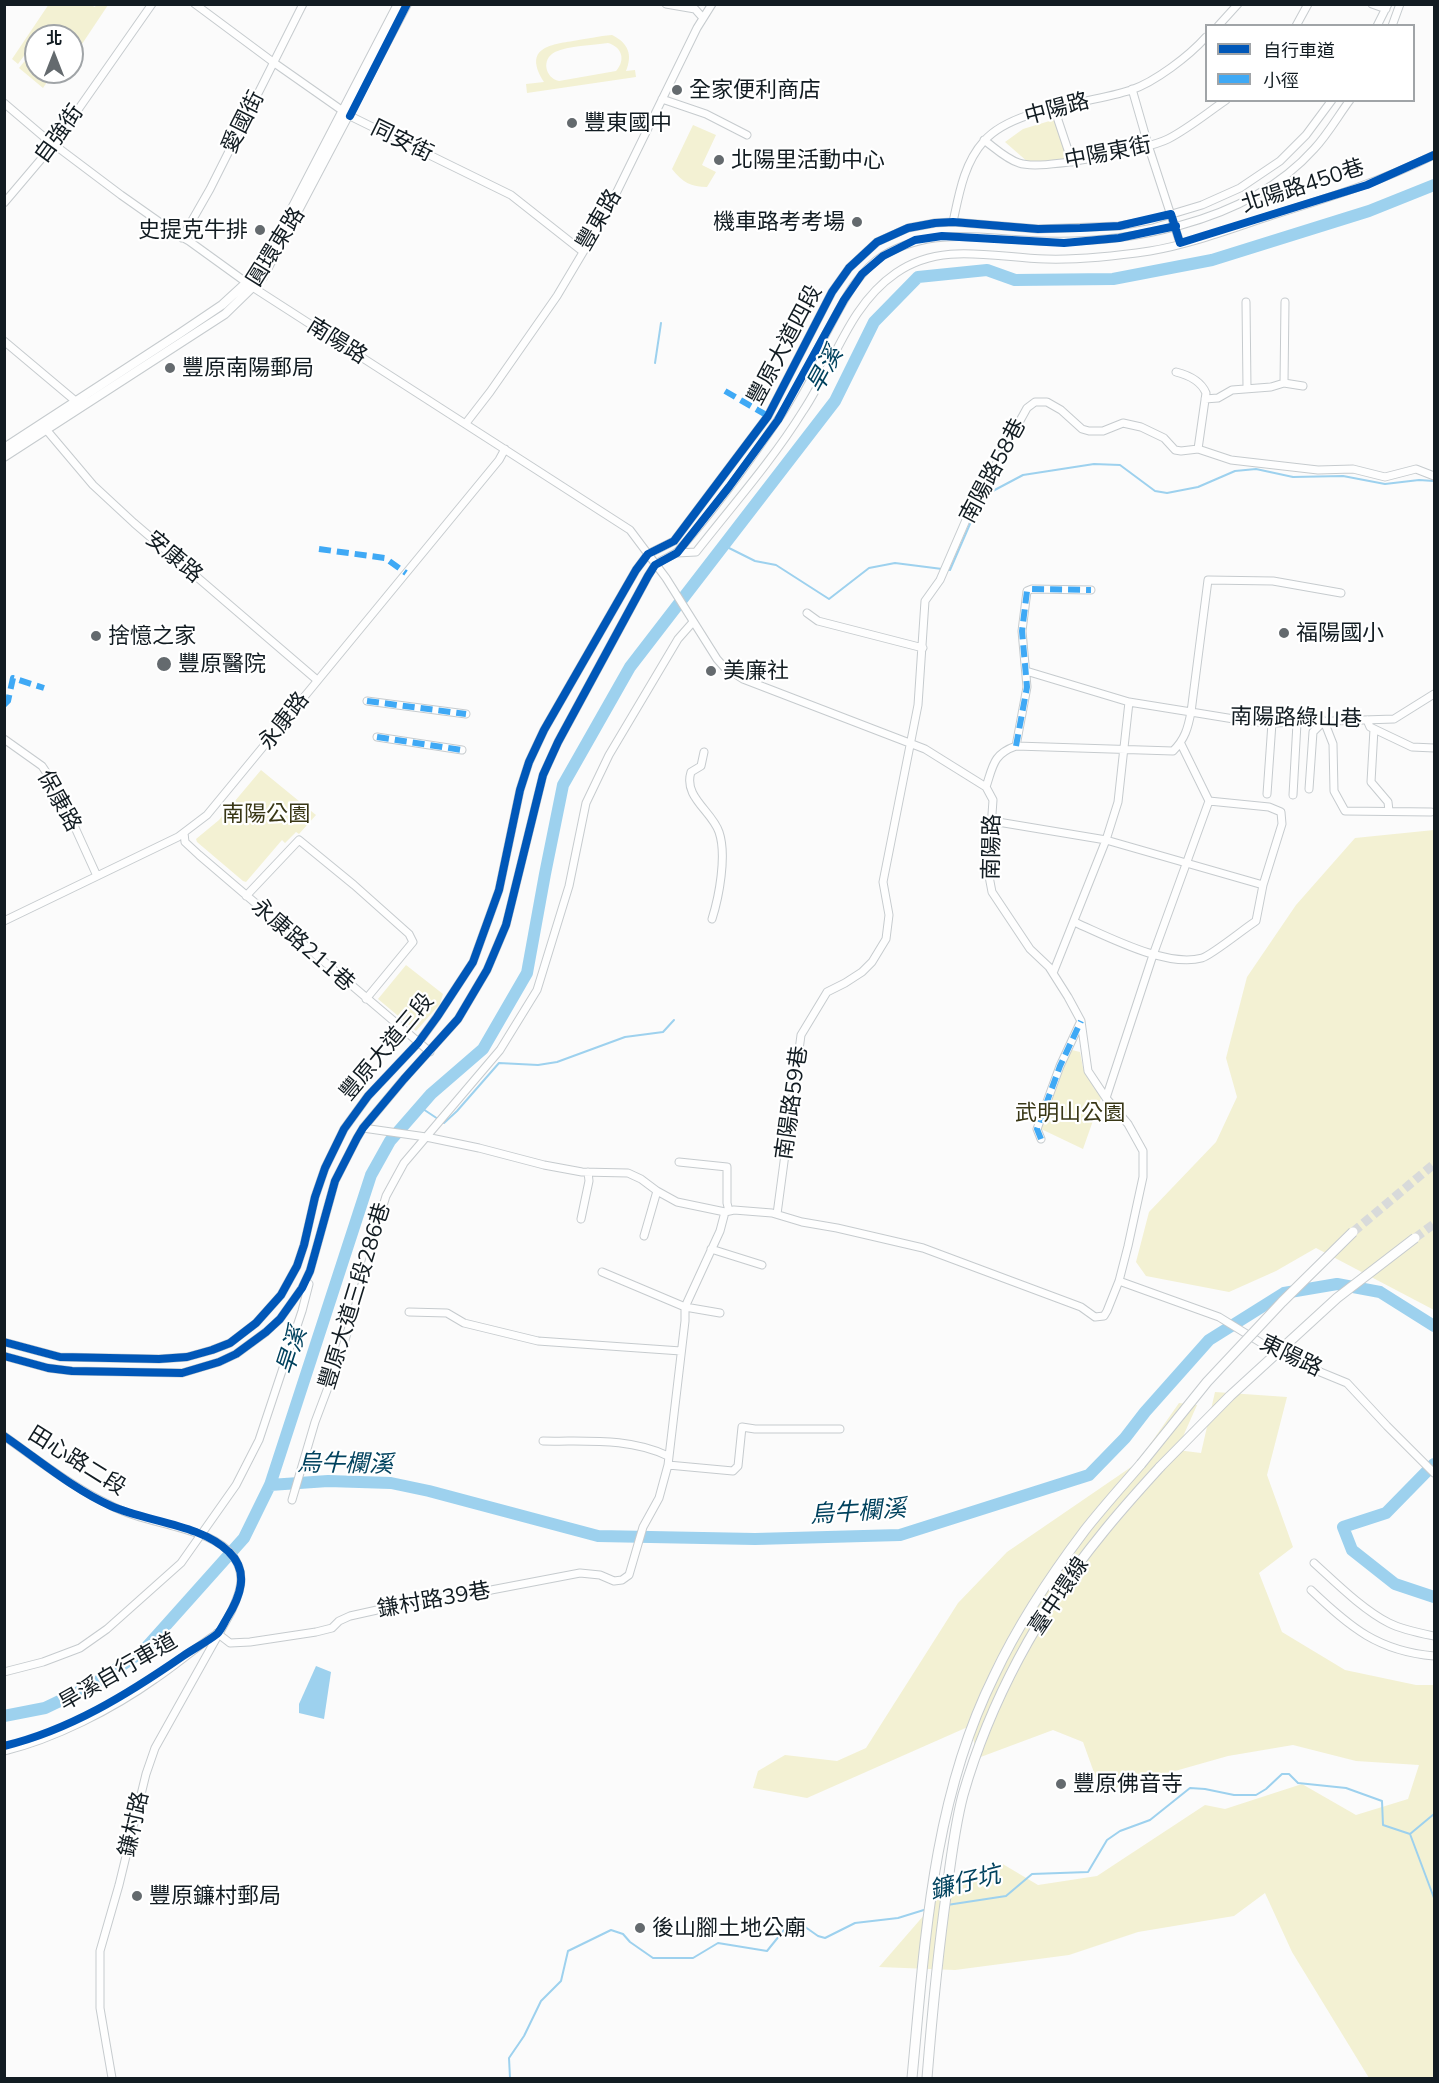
<!DOCTYPE html>
<meta charset="utf-8">
<style>
body{margin:0}
#map{position:relative;width:1439px;height:2083px;overflow:hidden;background:#fbfbfb;font-family:Mulish,"Noto Sans TC",sans-serif}
canvas{display:block}
.frame{position:absolute;inset:0;border:6px solid #121c22;pointer-events:none}
.legend{position:absolute;left:1205px;top:24px;width:210px;height:78px;box-sizing:border-box;background:#fff;border:2px solid #a0a4a7;margin:0;padding:8px 10px;list-style:none;font-size:18px;color:#121c22}
.legend li{display:flex;align-items:center;gap:12px;height:30px}
.legend b{width:30px;border:2px solid #a0a4a7}
.north{position:absolute;left:24px;top:24px;width:60px;height:60px;box-sizing:border-box;background:#fff;border:2px solid #a0a4a7;border-radius:50%;rotate:0deg;font-size:16px;font-weight:700;line-height:24px;text-align:center;color:#121c22}
.north::after{content:'';display:block;margin:auto;width:21px;height:27px;background:#646a6e;clip-path:polygon(50% 0,100% 100%,50% 72%,0 100%)}
</style>
<div id="map">
<canvas width="1439" height="2083"></canvas>
<div class="frame"></div>
<ul class="legend">
<li><b style="height:8px;background:#0057b8"></b>自行車道</li>
<li><b style="height:8px;background:#3fa9f5"></b>小徑</li>
</ul>
<div class="north">北</div>
</div>
<script>
const ctx = document.querySelector('canvas').getContext('2d');
ctx.lineJoin = 'round';
function fillPath(path, color) { ctx.fillStyle = color; ctx.fill(path, 'evenodd'); }
function strokePath(path, color, width, dash) { ctx.strokeStyle = color; ctx.lineWidth = width; ctx.lineCap = dash ? 'butt' : 'round'; ctx.setLineDash(dash || []); ctx.stroke(path); }
function drawText(font, color, halo, rows, align = 'center') {
  ctx.font = font + ' Mulish,"Noto Sans TC",sans-serif'; ctx.lineWidth = 4.5; ctx.setLineDash([]); ctx.textBaseline = 'middle'; ctx.strokeStyle = halo; ctx.fillStyle = color; for (const [text, x, y, turn = 0] of rows) {
    ctx.save(); ctx.translate(x, y); ctx.rotate((+turn || 0) * Math.PI / 180); ctx.textAlign = isNaN(turn) ? turn : align; if (halo) ctx.strokeText(text, 0, 0); ctx.fillText(text, 0, 0); ctx.restore();
  }
}
const green = new Path2D(`
 M49,4l41,1 5,2 1,-2h12l-36,54v-23h-27l-3,-2 -6,2v25l-7,-12 -11,15 -6,-5z
 M612,35c16,8 21,19 14,36l9,-1 1,7 -109,16 -1,-9 18,-2c-20,-32 2,-37 29,-41 13,-2 26,-5 39,-6zM608,43c14,4 18,17 8,28l-57,10c-14,-3 -18,-22 -4,-29 13,-6 38,-7 53,-9z
 M28,57l8,6v9h10l4,3 2,-3h12l-6,8 -7,-4 -8,12 -24,-20z
 M1056,119l15,41 -42,3 -24,-21 18,-13z
 M693,125l23,10 -14,30 14,7 -9,15c-16,0 -25,-5 -35,-18z
 M261,770l55,45 -17,19 -3,-2 -11,11 -3,-3 -36,42 -3,-1 -46,-39 -1,-3 23,-19z
 M1434,830v480l-118,-62 -40,23 -47,21 -83,-16 -10,-14 13,-50 67,-70 21,-45 -11,-39 21,-81 49,-72 59,-67z
 M406,965l37,29 -3,10 -24,27 -38,-32z
 M1068,1049l12,3 3,16 18,30 -18,51 -44,-21z
 M1215,1392l72,5 -20,78 26,72 -34,26 23,59 63,38 71,15h18v393h-65l-77,-126 -27,-59 -31,23 -96,16 -69,23 -114,15 -76,-3 72,-83 50,-21 37,22 59,-9 108,-71 20,4 77,-25 54,31 52,-16 11,-34 -63,-4 -63,-16 -65,11 -127,36 -18,-50 -30,-12 -75,28 -8,-32 -163,72 -54,-10 5,-17 27,-16 52,6 29,-13 92,-145 49,-51 130,-89 42,-60 18,2 -20,45 24,3z`);
const water = new Path2D(`
 M316,1666l15,6 -7,47 -25,-6v-9z`);
const stream = new Path2D(`
 M655,363l6,-40
 M723,545l32,16 21,4 53,34 40,-31 26,-5 55,7 23,-53 16,-24 34,-18 71,-11 26,1 35,26 12,2 31,-6 37,-16 21,-2 37,8 50,-1 42,8 34,-4 15,1
 M420,1107l24,16 13,-12 42,-48 39,2 19,-3 68,-25 38,-5 11,-12
 M1410,1834l24,64
 M1410,1834l24,-20
 M947,1905l59,-9 26,-22 56,-2 19,-32 13,-9 30,-11 40,-32 15,1 29,6h22l10,-6 16,-15h7l9,9 48,5 36,13 1,24 27,9
 M510,2078l-1,-20 15,-22 17,-35 20,-20 7,-30 43,-21 12,4 7,8 23,16h40l25,-15 49,8 21,-26 13,-1 17,12 7,2 30,-15 43,-5 29,-9`);
const river = new Path2D(`
 M1434,1464l-48,49 -43,14 9,23 43,34 39,13
 M270,1485l58,-4 63,2 38,8 169,45 157,3 145,-4 189,-60 36,-37 20,-26 64,-72 75,-47 53,-9 43,8 54,34
 M4,1716l41,-8 46,-22 52,-35 101,-113 26,-53 101,-310 19,-34 41,-47 52,-45 44,-76 18,-99 18,-89 67,-118 205,-266 39,-79 44,-45 69,-7 28,10 98,-1 99,-19 157,-49 65,-26`);
const highwayTunnel = new Path2D(`
 M1353,1232l81,-68
 M1415,1238l19,-14`);
const minor = new Path2D(`
 M195,4l78,58 77,54 161,79 71,56
 M666,4l29,5 8,9
 M1372,4l14,5
 M1218,26l20,-22
 M1296,26l12,-22
 M1377,26l11,-22
 M1392,26l8,-22
 M1132,89l17,59 31,95
 M662,99l44,15 41,21
 M4,103l40,34 77,58 54,38 14,8 65,47 376,242 36,48 51,81 7,8 19,12 182,70 61,38 7,13 -5,71 4,21 38,57 19,18 19,30 13,24 7,50 18,27 22,26 15,27v26l-15,69 -9,35 -12,30 -3,5 -9,1 -14,-10 -158,-59 -86,-20 -35,-6 -30,-9 -38,-3 -9,2
 M1054,108l18,54
 M984,140c11,8 22,19 35,23 22,8 127,-13 149,-24 21,-11 39,-26 58,-39
 M4,203l50,-59 98,-140
 M953,222c6,-28 11,-59 31,-81 30,-34 106,-37 147,-51 24,-8 58,-34 75,-53
 M182,238l28,-49 93,-185
 M1246,302l1,86
 M4,341l75,63
 M1176,372c12,3 25,9 30,21l-8,56
 M1284,383l1,-81
 M1205,399l13,-1 14,-8 39,-3 13,-4 19,3
 M466,423l24,-31 67,-96 50,-84 90,-184 15,-24
 M44,427l49,58 41,38 183,157
 M677,553l19,-1c36,-46 76,-91 107,-141 31,-46 45,-105 93,-138 46,-32 99,-15 150,-14 34,1 70,-3 104,-8 42,-7 83,-23 123,-36 55,-17 109,-34 161,-60
 M807,613l11,8 105,27
 M1026,671l103,31
 M367,701l99,13
 M1367,720l3,7 42,20 22,1
 M1374,729l-3,53 17,20 1,9
 M377,737l85,13
 M4,739l38,27 6,9 19,35 30,66
 M1016,746l11,-59 -5,-56 5,-40 5,-2 59,1
 M704,752l-3,14 -10,6c-8,25 21,39 28,60 8,23 0,65 -7,87
 M986,787c7,-21 7,-33 30,-41l157,5c12,-12 15,-23 18,-39l55,9 26,2 122,-4 40,-25
 M1309,789l4,-57 11,-11 9,23 1,47 11,20 86,1
 M1267,794l5,-71
 M1293,795l4,-72
 M992,821l114,19 157,45 19,-61 -1,-12 -12,-5 -60,-6
 M184,833l1,9 14,13 231,197
 M246,896l53,-56 55,45 55,49 4,8 -47,57
 M4,921l174,-84 29,-22 292,-355 6,-11
 M1074,922c33,14 92,46 128,36 10,-3 43,-30 54,-37l7,-36
 M1053,973l53,-133 12,-38 11,-100 62,10 17,-132 65,1 68,12
 M1106,1098l47,-143 56,-154 -28,-57
 M363,1128l63,9 53,11 65,17 38,7 46,1 13,6 16,12 20,11 48,10
 M1041,1139l-4,-10 23,-63 20,-43
 M679,1162l48,5v36l2,8
 M777,1214l24,-179 26,-43 18,-9 17,-11 10,-10 14,-23 3,-24 -6,-33 35,-177 7,-104 15,-21 29,-67 58,-105 8,-6h12l14,8 21,19 7,2h14l20,-8 18,4 23,11 11,12 6,1 17,-2 33,11 87,10 35,-1 32,8 31,-8 18,7
 M581,1219l8,-38 -1,-9
 M644,1236l13,-45
 M711,1249l51,16
 M602,1272l83,35 35,6
 M1119,1281l100,36 44,27 50,25 34,14 40,43 47,47
 M409,1312l38,1 17,10 74,18 143,10
 M4,1342l56,15 99,2 28,-2 25,-7 18,-7 26,-20 25,-28 16,-29 7,-21 11,-48 10,-29 19,-39 24,-33 50,-53 19,-26 36,-55 26,-72 21,-100 9,-28 15,-32 92,-160 12,-16 26,-13 94,-125 64,-124 17,-24 28,-26 31,-14 27,-5 18,-1 85,7 81,-3 33,-6 50,-15 38,-17 40,-27 26,-26 26,-35
 M4,1356l44,12 24,3 110,2 37,-11 17,-8 30,-22 14,-13 22,-31 8,-17 25,-90 22,-43 6,-10 41,-49 54,-60 29,-49 19,-45 37,-150 15,-33 90,-166c2,-3 5,-9 8,-11 6,-7 17,-8 23,-15 35,-40 68,-85 98,-129 20,-29 35,-62 52,-93 14,-26 29,-57 55,-73 43,-26 91,-18 139,-15 97,7 223,-15 291,-91 14,-15 24,-33 36,-49
 M4,1436c34,24 67,50 104,68 20,11 43,16 65,22 21,6 46,12 60,30 14,19 7,37 -2,56l-76,136 -9,26 -27,111 -19,66v57l12,70
 M543,1441c42,1 85,-4 125,15
 M668,1465l65,6 5,-5 4,-39 13,2h85
 M292,1500l23,-78 26,-69 30,-98 4,-23 11,-36 18,-33 96,-113 37,-60 32,-104 17,-83 23,-48 69,-116 15,-17
 M1314,1563c21,19 49,47 75,60 14,7 30,10 45,13
 M1311,1590c40,38 67,61 123,66
 M217,1633l13,10 20,-1 66,-10 16,-4 7,-7 11,-5 81,-18 34,-3 115,-22 20,2 14,6 8,-1 7,-5 14,-48 16,-29 9,-33 17,-144v-14l35,-76 5,-19
 M4,1672l39,-10 37,-14 27,-19 74,-66 55,-78 23,-45 43,-129 7,-27
 M4,1751c50,-12 109,-42 151,-72 21,-14 40,-31 60,-44`);
const major = new Path2D(`
 M4,448l175,-114 43,-29 24,-22 19,-25 23,-42 110,-212
 M4,457l221,-143 38,-37 144,-273`);
const highway = new Path2D(`
 M912,2078c13,-136 20,-277 82,-402 24,-51 57,-101 91,-146 18,-23 38,-45 56,-66
 M927,2078c5,-63 11,-126 20,-189 4,-31 8,-64 16,-94 27,-94 76,-184 138,-260 18,-23 39,-46 59,-68`);
const highwayBridge = new Path2D(`
 M1141,1464l66,-82 75,-80 71,-70
 M1160,1467l70,-71 107,-98 78,-60`);
const quiet = new Path2D(`
 M725,391l43,25
 M319,549l66,9 21,15
 M367,701l99,13
 M4,705l4,-4 5,-23 31,10
 M377,737l85,13
 M1016,746l11,-59 -5,-56 5,-40 5,-2 59,1
 M1041,1139l-4,-10 23,-63 21,-45`);
const cycleway = new Path2D(`
 M350,116l57,-112
 M4,1342l56,15 99,2 28,-2 25,-7 18,-7 26,-20 25,-28 16,-29 7,-21 11,-48 10,-29 19,-39 24,-33 50,-53 19,-26 36,-55 26,-72 21,-100 9,-28 15,-32 92,-160 12,-16 26,-13 94,-125 64,-124 17,-24 28,-26 31,-14 27,-5 18,-1 85,7 42,-1 39,-2 52,-12 9,29 187,-58 67,-30
 M4,1356l44,12 24,3 110,2 37,-11 17,-8 30,-22 14,-13 22,-31 8,-17 25,-90 22,-43 6,-10 41,-49 54,-60 29,-49 19,-45 37,-150 15,-33 90,-166 7,-11 22,-12 52,-66 49,-67 66,-120 18,-26 21,-18 32,-16 27,-4 122,7 55,-5 57,-12
 M4,1436c35,24 69,53 107,70 36,16 90,18 118,46 21,20 11,45 -2,66 -3,5 -6,12 -10,16 -10,8 -24,15 -34,22 -55,38 -113,74 -179,90`);
const markers = [
 [677,90,6,"#646a6e"],
 [572,123,6,"#646a6e"],
 [719,160,6,"#646a6e"],
 [857,222,6,"#646a6e"],
 [260,230,6,"#646a6e"],
 [170,368,6,"#646a6e"],
 [1284,633,6,"#646a6e"],
 [96,636,6,"#646a6e"],
 [164,664,8,"#646a6e"],
 [711,671,6,"#646a6e"],
 [1061,1784,6,"#646a6e"],
 [137,1896,6,"#646a6e"],
 [640,1928,6,"#646a6e"]
];
const poiNames = [
 ["全家便利商店",689,90],
 ["豐東國中",584,123],
 ["北陽里活動中心",731,160],
 ["機車路考考場",845,222,"right"],
 ["史提克牛排",248,230,"right"],
 ["豐原南陽郵局",182,368],
 ["福陽國小",1296,633],
 ["捨憶之家",108,636],
 ["豐原醫院",178,664],
 ["美廉社",723,671],
 ["豐原佛音寺",1073,1784],
 ["豐原鐮村郵局",149,1896],
 ["後山腳土地公廟",652,1928]
];
const streetNames = [
 ["中陽路",1057,109,-15],
 ["愛國街",243,122,-63],
 ["自強街",59,134,-54],
 ["同安街",402,141,26],
 ["中陽東街",1108,153,-11],
 ["北陽路450巷",1303,186,-18],
 ["豐東路",599,220,-60],
 ["圓環東路",276,247,-58],
 ["南陽路",337,341,32],
 ["豐原大道四段",785,345,-62],
 ["南陽路58巷",993,471,-62],
 ["安康路",174,557,40],
 ["南陽路綠山巷",1296,718,1],
 ["永康路",284,721,-52],
 ["保康路",59,801,61],
 ["南陽路",992,847,-89],
 ["永康路211巷",303,945,41],
 ["豐原大道三段",387,1047,-50],
 ["南陽路59巷",792,1103,-82],
 ["豐原大道三段286巷",355,1296,-73],
 ["東陽路",1291,1356,26],
 ["田心路二段",77,1461,32],
 ["臺中環線",1059,1596,-56],
 ["鎌村路39巷",434,1600,-10],
 ["旱溪自行車道",118,1672,-30],
 ["鎌村路",134,1824,-77]
];
const parkNames = [
 ["南陽公園",266,814],
 ["武明山公園",1070,1113]
];
const waterNames = [
 ["旱溪",825,370,-61],
 ["旱溪",292,1351,-72],
 ["烏牛欄溪",345,1464,1],
 ["烏牛欄溪",858,1512,-4],
 ["鐮仔坑",965,1883,-14]
];
fillPath(green, '#f3f1d3');
fillPath(water, '#9dd1ee');
strokePath(stream, '#9dd1ee', 2);
strokePath(river, '#9dd1ee', 12);
strokePath(highwayTunnel, '#d8dada', 9, [9, 4.5]);
strokePath(minor, '#c6cbce', 9);
strokePath(major, '#c6cbce', 10);
strokePath(highway, '#c6cbce', 11);
strokePath(minor, '#fefefe', 7);
strokePath(major, '#fefefe', 8);
strokePath(highway, '#fefefe', 9);
strokePath(highwayBridge, '#c6cbce', 11, []);
strokePath(highwayBridge, '#fefefe', 9);
strokePath(quiet, '#3fa9f5', 6, [12, 6]);
strokePath(cycleway, '#0057b8', 8);
for (const [x, y, r, color] of markers) { const dot = new Path2D(); dot.arc(x, y, r, 0, 2 * Math.PI); ctx.fillStyle = color; ctx.fill(dot); strokePath(dot, '#fff', 2); }
drawText('22px', '#121c22', '#fff', poiNames, 'left');
drawText('22px', '#121c22', '#fff', streetNames);
drawText('22px', '#393716', '#fff', parkNames);
drawText('italic 24px', '#01425e', '#fff', waterNames);
</script>
